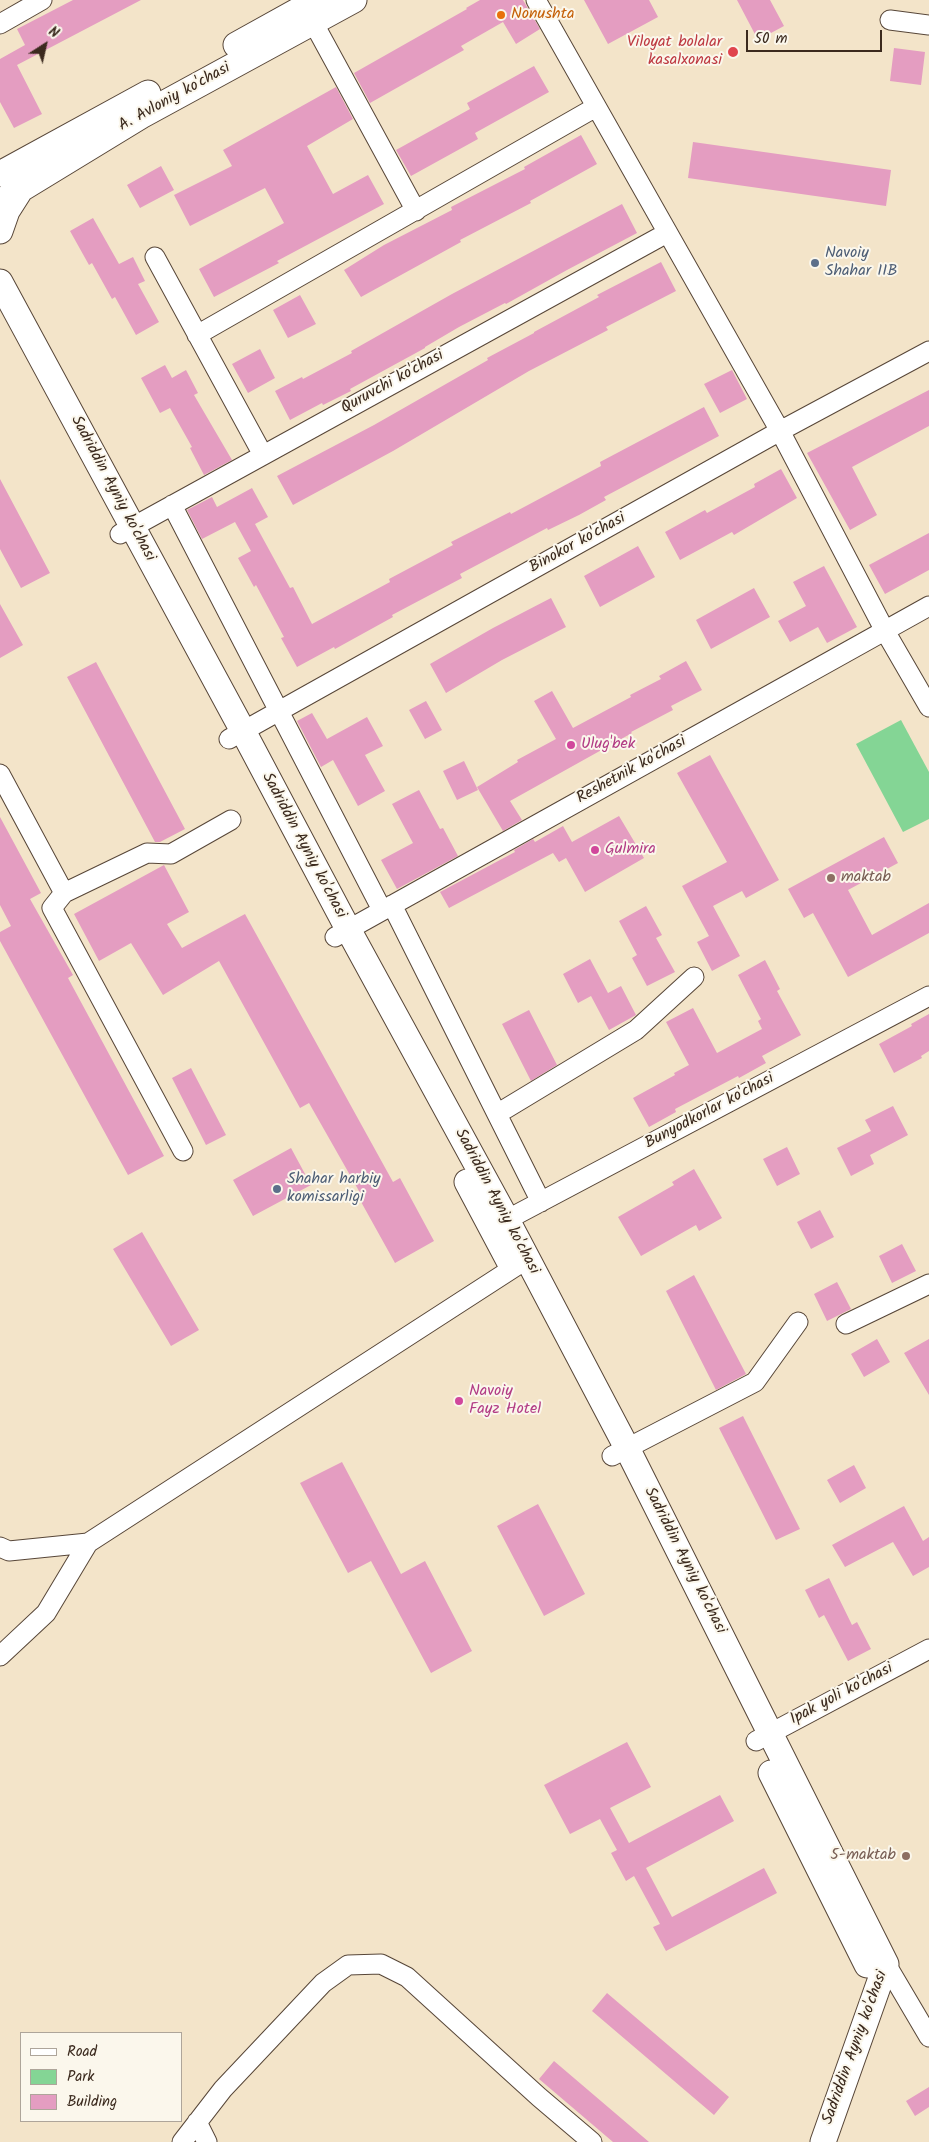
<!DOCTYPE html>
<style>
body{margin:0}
#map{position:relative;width:929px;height:2142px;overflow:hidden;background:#f3e4c9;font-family:Kalam,sans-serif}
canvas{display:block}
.legend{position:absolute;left:20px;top:2032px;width:162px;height:90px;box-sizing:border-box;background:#fbf7ec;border:1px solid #aea59a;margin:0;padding:6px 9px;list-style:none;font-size:15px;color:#3b2a1e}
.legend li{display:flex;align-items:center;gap:10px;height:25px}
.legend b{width:25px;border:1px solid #aea59a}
.north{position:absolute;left:20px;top:20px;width:50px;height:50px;-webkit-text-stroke:4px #fbf7ec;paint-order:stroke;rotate:35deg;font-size:14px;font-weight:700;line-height:20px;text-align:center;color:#3b2a1e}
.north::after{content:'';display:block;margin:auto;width:18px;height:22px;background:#3b2a1e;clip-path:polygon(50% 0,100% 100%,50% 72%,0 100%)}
.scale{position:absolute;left:746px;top:30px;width:136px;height:22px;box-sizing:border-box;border:2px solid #3b2a1e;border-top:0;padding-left:6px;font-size:15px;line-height:18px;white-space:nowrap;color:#3b2a1e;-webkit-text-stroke:4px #fbf7ec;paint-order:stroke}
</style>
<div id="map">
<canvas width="929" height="2142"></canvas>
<ul class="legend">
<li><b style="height:6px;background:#fff"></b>Road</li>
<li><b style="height:14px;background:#84d595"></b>Park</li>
<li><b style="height:14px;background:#e49dc1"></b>Building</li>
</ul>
<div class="north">N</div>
<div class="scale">50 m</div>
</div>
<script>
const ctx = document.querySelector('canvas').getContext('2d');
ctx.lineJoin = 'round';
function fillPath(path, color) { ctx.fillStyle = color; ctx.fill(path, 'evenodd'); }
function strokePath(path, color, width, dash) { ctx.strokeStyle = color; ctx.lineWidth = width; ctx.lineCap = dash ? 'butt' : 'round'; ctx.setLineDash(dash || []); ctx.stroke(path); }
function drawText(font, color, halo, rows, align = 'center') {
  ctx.font = font + ' Kalam,sans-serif'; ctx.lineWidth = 4; ctx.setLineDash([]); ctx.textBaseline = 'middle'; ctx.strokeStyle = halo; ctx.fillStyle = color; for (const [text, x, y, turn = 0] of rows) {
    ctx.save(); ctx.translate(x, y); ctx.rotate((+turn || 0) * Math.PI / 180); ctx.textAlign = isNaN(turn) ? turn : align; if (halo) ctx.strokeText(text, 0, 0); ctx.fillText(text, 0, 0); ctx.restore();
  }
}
const green = new Path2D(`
 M901,720l28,52v47l-26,13 -47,-88z`);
const building = new Path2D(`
 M73,0h68l-124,65 25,49 -28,14 -14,-26v-43l25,-14 -8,-16z
 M480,0h43l17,29 -24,15 -13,-22 -42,24 3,4 -94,53 -16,-30 113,-64 -1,-1z
 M584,0h65l9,17 -50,27z
 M737,0h33l14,26 -26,14z
 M894,48l31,4 -4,33 -31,-4z
 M534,66l15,26 -74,41 3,6 -67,37 -15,-26 74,-41 -3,-6z
 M336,87l17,32 -46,27 26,48 35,-19 16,29 -107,57 2,2 -65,34 -15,-28 85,-46 -19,-35 -75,38 -16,-31 58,-29 -9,-16z
 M581,135l16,29 -67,37 1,2 -71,37 1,2 -100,55 -17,-27 40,-25 68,-35 -1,-3 74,-38 -1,-2z
 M693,142l198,28 -5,36 -198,-28z
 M161,166l13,24 -34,18 -13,-23z
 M622,204l15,29 -70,37 -61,34 -1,-1 -46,24 -34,20v1l-75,41 1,2 -28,14 -1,-2 -32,17 -15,-29 27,-14 1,2 49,-26 -1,-2 101,-57z
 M93,218l26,46 14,-7 12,24 -7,3 21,38 -23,13 -21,-38 -3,2 -20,-36 -3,2 -19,-34z
 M661,262l15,29 -70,36 2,3 -79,41 -136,80 -100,54 -16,-29 97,-51 114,-65 -1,-2 47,-25v-1l65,-35 -2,-2z
 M300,295l16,29 -28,14 -15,-28z
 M260,349l15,29 -27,15 -16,-29z
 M165,365l7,13 14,-8 12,23 -4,2 38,65 -28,15 -14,-27 2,-1 -22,-39 -10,5 -19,-35z
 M732,370l15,29 -27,14 -16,-29z
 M929,390v36l-77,41 25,48 -27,15 -43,-77z
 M704,407l15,29 -115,61 2,3 -27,15 -31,15 -1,-2 -87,46 2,4 -70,37 1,2 -58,32 -1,-2 -37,20 -16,-29 3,-1 -28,-52 -2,2 -16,-29 13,-7 -16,-29 -33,17 -15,-29 25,-13 5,10 35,-19 16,29 -13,7 35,64 3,-1 19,37 78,-42 -1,-3 64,-34 -2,-3 59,-30 1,2 90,-48 -1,-4z
 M781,469l16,29 -63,37 -2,-3 -52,28 -15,-28 40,-22 2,3 48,-26 -1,-3z
 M0,479l50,94 -29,15 -21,-39z
 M929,533v37l-44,24 -16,-29z
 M638,546l17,31 -55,30 -16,-31z
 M824,566l33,61 -30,16 -9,-16 -28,15 -12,-21 28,-15 -13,-24z
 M754,588l16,29 -59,32 -15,-29z
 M551,598l15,29 -64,33 -56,33 -16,-29 63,-36z
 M0,604l23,41 -23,13z
 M686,661l16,29 -31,16 2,4 -42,22 1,1 -122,68 12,19 -19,11 -26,-44 41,-25 -1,-2 39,-21 -22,-38 18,-10 21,37 58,-31 -1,-2 31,-16 -2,-3z
 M96,662l89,167 -25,13h-5l-88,-165z
 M426,701l16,29 -17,9 -16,-29z
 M312,713l15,26 40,-22 16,29 -18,9 20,36 -27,15 -25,-46 -12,7 -24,-46z
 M710,755l69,125 -33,18 -4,-7 -29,15 27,50 -28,15 -15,-29 12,-6 -27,-50 45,-24 -50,-89z
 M464,761l14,29 -21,10 -14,-29z
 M419,790l21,39 3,-1 15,28 -61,33 -16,-29 32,-17 -21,-39z
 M619,816l25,42 -59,34 -19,-34 -7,4 -6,-9 -104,55 -9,-16 75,-40 -1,-2 19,-11 2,3 28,-16 9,16z
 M0,817l41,76 -11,6 43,76 -5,3 96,178 -36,19 -128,-234v-9l11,-6 -11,-21z
 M884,837l14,26 -50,27 24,45 57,-32v30l-81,44 -35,-64 -9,5 -16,-29z
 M164,865l25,47 -22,12 15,24 63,-34 148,268 7,-4 34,63 -39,22 -35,-63 3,-2 -54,-95 -9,5 -81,-147 -56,34 -32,-52 -32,18 -25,-47z
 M646,906l16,29 -6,3 19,34 -28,14 -15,-28 5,-3 -18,-34z
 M590,959l18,34 13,-7 15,29 -27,15 -18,-34 -13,7 -15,-29z
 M765,960l15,29 -3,2 24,44 -39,21 4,7 -27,15 -1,-2 -63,33 1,3 -27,15 -16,-29 42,-23 -1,-2 15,-8 -23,-43 27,-14 24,45 45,-24 -4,-8 3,-2 -23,-44z
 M529,1010l28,55 -26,16 -29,-57z
 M929,1014v37l-8,5 1,2 -28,15 -15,-29 33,-18 -1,-2z
 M191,1068l35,67 -20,10 -34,-67z
 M893,1106l15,29 -38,20 4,9 -23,12 -14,-28 34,-17 -6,-11z
 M787,1147l13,27 -23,12 -14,-27z
 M291,1148l20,37 -58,31 -20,-36z
 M694,1169l28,49 -23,13 -3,-6 -55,31 -23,-39 56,-32 -2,-3z
 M820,1210l14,27 -23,12 -14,-27z
 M142,1232l57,98 -28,16 -58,-97z
 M902,1244l14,27 -24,12 -13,-27z
 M694,1275l52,99 -30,16 -50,-99z
 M837,1282l14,27 -24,12 -13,-27z
 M877,1339l13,23 -26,15 -13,-23z
 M929,1339v56l-25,-42z
 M743,1416l57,113 -24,11 -57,-112z
 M342,1462l59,112 24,-13 47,90 -41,22 -60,-112 -23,12 -48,-90z
 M854,1465l12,23 -26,15 -13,-23z
 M538,1504l47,90 -41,22 -47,-90z
 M904,1506l19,35 6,-4v30l-16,9 -20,-34 -48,25 -13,-22z
 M829,1578l23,47 5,-3 14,27 -23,12 -24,-46 -5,3 -14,-28z
 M627,1742l24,45 -41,21 19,35 91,-48 14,26 -88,47 26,49 92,-49 13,25 -111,58 -13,-24 7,-3 -26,-48 -8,5 -15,-28 6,-3 -17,-31 -30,15 -26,-49z
 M607,1993l122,104 -15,18 -122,-104z
 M554,2061l95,81h-36l-74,-63z
 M929,2087v20l-14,9 -9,-15z`);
const minor = new Path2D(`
 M536,0l244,431 105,200 44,76
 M890,20l39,5
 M313,22l103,189
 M0,24l42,-24
 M155,257l108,198
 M197,335l399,-228
 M172,505l210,405
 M120,534l547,-301
 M229,739l551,-308 149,-80
 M0,774l64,119
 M392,905l149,297
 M335,937l594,-331
 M497,1114l139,-84 58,-53
 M183,1151l-131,-243 12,-15 83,-40 24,1 60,-34
 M495,1226l434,-230
 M846,1324l83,-40
 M612,1456l143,-74 43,-60
 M0,1547l9,4 79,-8 436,-282
 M0,1656l46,-43 42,-70
 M756,1741l173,-92
 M886,1964l43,73
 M197,2122l10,20
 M182,2142l41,-53 100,-106 25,-18 33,-1 26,13 132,120 53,45`);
const major = new Path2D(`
 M236,45l81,-45
 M0,174l148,-81
 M0,202l141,-86 213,-116
 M0,231l7,-20 14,-22
 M0,282l243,449 105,198 159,291 120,228 259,516 -63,178
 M467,1182l43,81
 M771,1773l96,192`);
const markers = [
 [501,15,5,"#e8710a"],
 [733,52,6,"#e0444e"],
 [815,263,5,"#5c6f8a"],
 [571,745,5,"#d1479c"],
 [595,850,5,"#d1479c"],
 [831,878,5,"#8d6e63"],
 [277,1189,5,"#5c6f8a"],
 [459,1401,5,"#d1479c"],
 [906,1856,5,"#8d6e63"]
];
const foodNames = [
 ["Nonushta",511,15]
];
const healthNames = [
 ["Viloyat bolalar",722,43],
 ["kasalxonasi",722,61]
];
const streetNames = [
 ["A. Avloniy ko'chasi",175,98,-29],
 ["Quruvchi ko'chasi",393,383,-29],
 ["Sadriddin Ayniy ko'chasi",112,489,62],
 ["Binokor ko'chasi",578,544,-29],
 ["Reshetnik ko'chasi",632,771,-29],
 ["Sadriddin Ayniy ko'chasi",303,846,62],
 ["Bunyodkorlar ko'chasi",710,1112,-28],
 ["Sadriddin Ayniy ko'chasi",496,1202,62],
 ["Sadriddin Ayniy ko'chasi",684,1561,63],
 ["Ipak yoli ko'chasi",842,1695,-28],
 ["Sadriddin Ayniy ko'chasi",856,2048,-70]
];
const serviceNames = [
 ["Navoiy",825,254],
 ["Shahar IIB",825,272],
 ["Shahar harbiy",287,1180],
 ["komissarligi",287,1198]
];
const hotelNames = [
 ["Ulug'bek",581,745],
 ["Gulmira",605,850],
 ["Navoiy",469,1392],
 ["Fayz Hotel",469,1410]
];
const educationNames = [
 ["maktab",841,878],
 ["5-maktab",896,1856,"right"]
];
fillPath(green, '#84d595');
fillPath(building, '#e49dc1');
strokePath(minor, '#574638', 21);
strokePath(major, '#574638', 27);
strokePath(minor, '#fff', 19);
strokePath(major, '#fff', 25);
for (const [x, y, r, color] of markers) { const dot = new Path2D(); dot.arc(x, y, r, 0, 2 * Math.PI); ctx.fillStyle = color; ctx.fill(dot); strokePath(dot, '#fbf7ec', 2); }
drawText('16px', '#c56008', '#fbf7ec', foodNames, 'left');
drawText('16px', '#be3a42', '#fbf7ec', healthNames, 'right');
drawText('16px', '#3b2a1e', '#fbf7ec', streetNames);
drawText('16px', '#4e5e75', '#fbf7ec', serviceNames, 'left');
drawText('16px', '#b23c85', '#fbf7ec', hotelNames, 'left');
drawText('16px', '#785e54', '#fbf7ec', educationNames, 'left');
</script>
